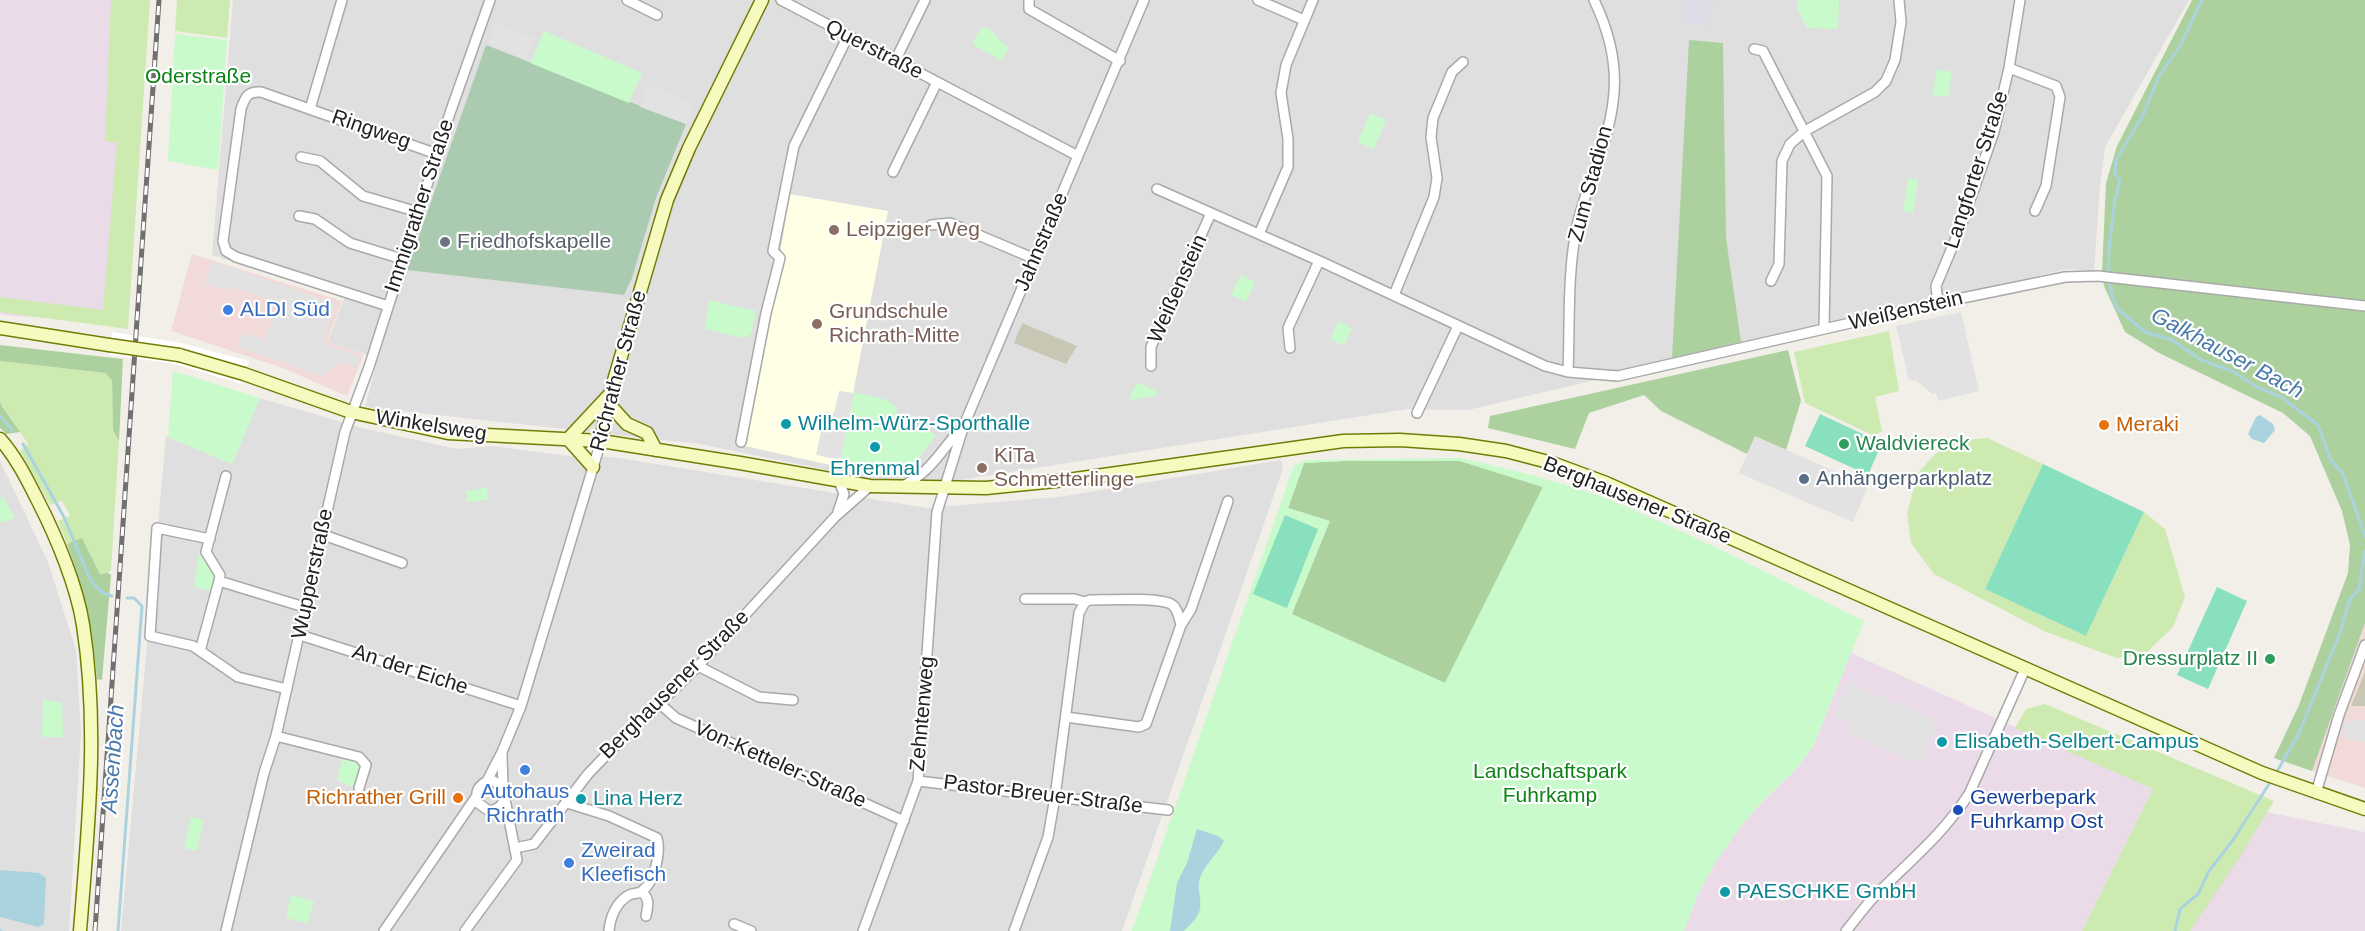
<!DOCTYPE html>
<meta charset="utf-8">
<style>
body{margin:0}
canvas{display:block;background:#f2efe9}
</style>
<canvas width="2365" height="931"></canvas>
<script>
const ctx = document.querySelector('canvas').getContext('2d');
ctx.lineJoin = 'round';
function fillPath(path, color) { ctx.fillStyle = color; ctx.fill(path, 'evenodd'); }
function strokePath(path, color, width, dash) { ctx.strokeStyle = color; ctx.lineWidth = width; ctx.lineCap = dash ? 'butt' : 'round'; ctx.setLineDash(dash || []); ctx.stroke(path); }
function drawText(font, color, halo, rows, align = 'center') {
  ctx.font = font + ' Helvetica,sans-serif'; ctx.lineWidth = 4.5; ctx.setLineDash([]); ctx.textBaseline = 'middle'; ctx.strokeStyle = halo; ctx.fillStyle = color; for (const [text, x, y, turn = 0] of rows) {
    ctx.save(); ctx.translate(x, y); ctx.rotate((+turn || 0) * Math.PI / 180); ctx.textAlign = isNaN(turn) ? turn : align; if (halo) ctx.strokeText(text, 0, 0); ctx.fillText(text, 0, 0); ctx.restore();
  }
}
const residential = new Path2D(`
 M233,0h1956l-84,147 -5,39 -6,85 -27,-2 -599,141 -61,-1 -459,73 -81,-4 -167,-34 -335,-37 13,-49 -50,-16 16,-44 -132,-43z
 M260,398l102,30 95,21 35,-3 84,11h37l314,51 132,-11 222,-37 2,9 -161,462h-1001l45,-495 66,28z
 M0,461l48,101 28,88 5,83 -12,198h-69z`);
const commercial = new Path2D(`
 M192,254l150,47 -15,41 37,12 -17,42 -67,-29 -109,-36z
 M2365,623v165l-53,-17z`);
const industrial = new Path2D(`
 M0,0h142l-20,322 -107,-6 -15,-2z
 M1851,653l302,136 212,43v99h-681l14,-37 18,-33 25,-35 18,-21 38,-37 16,-21z`);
const education = new Path2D(`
 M790,194l98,17 -49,256 -94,-21 11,-72 27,-115 -2,-11z`);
const construction = new Path2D(`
 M1022,323l55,23 -11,18 -52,-21z
 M2365,672v34h-14z`);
const grass = new Path2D(`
 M111,0h39l-22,329 -128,-17v-15l103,13 14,-167 -12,-2z
 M177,0h53l-3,38 -52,-7z
 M1889,331l10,60 -24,6 7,34 -8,5 -69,-33 -11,-51z
 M0,361l104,12 8,6 1,51 6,11 -8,129 -3,3 -8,1 -18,-35 -15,5 -9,-23 12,-5 -8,-15 -12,4 -30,-54 8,-7 -28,-42z
 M1987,438l56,26 -58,125 101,47 58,-124 21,17 20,68 -12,30 -27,26 -29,5 -73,-27 -110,-57 -23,-31 -4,-30 11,-40 17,-19 24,-13z
 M2045,704l229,97 -31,51 -53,79h-108l71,-142 -138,-61 11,-19z`);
const forest = new Path2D(`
 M2192,0h173v623l-53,148 -38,-13 25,-53 49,-132 2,-28 -8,-34 -32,-75 -27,-23 -124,-60 -34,-21 -21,-46 -2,-14 4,-89 11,-37z
 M1689,40l34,3 3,195 15,104 -69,16z
 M0,345l123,14 -4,82 -6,-11 -1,-50 -7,-7 -105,-12z
 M1788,350l13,51 -15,49 -31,-13 -8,17 -86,-43 -17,-16 -55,18 -14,36 -87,-21 2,-12z
 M0,402l2,4 18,26 -14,2 -6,-6z
 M1343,461h117l83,26 -98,196 -154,-69 38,-93 -41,-13 16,-45z
 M82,538l18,36 8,-1 3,2 -9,105 -5,-1c-4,-47 -13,-91 -30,-135z`);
const cemetery = new Path2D(`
 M486,45l200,79 -30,74 -24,80 -8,17 -217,-25z`);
const park = new Path2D(`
 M1797,0h42l-1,29 -31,-1 -10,-20z
 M981,27c16,2 15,13 28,20l-7,14 -30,-17z
 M544,31l98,42 -13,30 -99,-40z
 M175,34l52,6 -9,130 -50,-9z
 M1937,69l15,3 -4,25 -16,-2z
 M1370,113l16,7 -12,29 -16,-7z
 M1908,178l10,2 -5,33 -10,-2z
 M1241,275l14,7 -9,20 -15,-7z
 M709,300l47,11 -5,23 -8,4 -38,-9z
 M1339,321l13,7 -8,18 -14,-7z
 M173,371l87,27 -28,66 -64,-27z
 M1137,382l21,10 -2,4 -27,4z
 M854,392l33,8 11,8 -2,5 25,17 3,-3 12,9 -33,42 -37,-4 -27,-7z
 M1461,458c52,12 104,24 154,44 84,35 168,79 249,119l-51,126 -16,21 -38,37 -18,21 -25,35 -18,33 -14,37h-552l162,-466 13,-5zM1343,461h117l83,26 -98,196 -153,-69 38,-93 -42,-13 16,-45z
 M487,488l1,12 -21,2 -1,-11z
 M3,496l12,22 -15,5v-24z
 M199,554l4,1 12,20 -3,16 -18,-4z
 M43,699l19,4 1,34h-21z
 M343,756l14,4 3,4 -2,9 3,1 -4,15 -20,-9z
 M191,817l13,3 -7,31 -13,-3z
 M291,895l23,6 -6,22 -22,-5z`);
const pitch = new Path2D(`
 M1820,414l62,29 -14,32 -63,-29z
 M2043,464l101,48 -58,124 -101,-47z
 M1285,515l33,14 -31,79 -34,-14z
 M2217,587l30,14 -39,88 -31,-14z`);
const parking = new Path2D(`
 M496,23l38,15 -9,21 -37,-16z
 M649,85l45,18 -8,21 -46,-17z
 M212,261l124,43 -13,39 37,13 -3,11 -16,-5 -21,14 -82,-29 5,-14 22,7 11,-32 -10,-4 2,-5 -38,-13 -2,5 -24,-8z
 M1961,312l18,79 -41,10 -2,-8 -4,1 -16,-14 -7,1 -13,-55z
 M839,391l15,2 -14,67 -24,-5 9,-43 9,1z
 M1755,436l113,50 -15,36 -114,-49z
 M1848,683l84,36 3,11 -15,34 -74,-32 3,-9 -15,-7z
 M2365,720v23l-21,-5 -2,-16z`);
const plaza = new Path2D(`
 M1684,0h32l-6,6 -2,19 -25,-2z`);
const water = new Path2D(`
 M2260,415l13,9 2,6 -11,13 -12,-4 -4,-5 8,-17z
 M1197,829l21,7 6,5c-6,13 -20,24 -24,37 -4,13 5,27 -3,38 -3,6 -9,10 -13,15h-14l7,-48 10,-20z
 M0,870l39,3 7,5 -2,46 -6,3 -38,-10z`);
const pier = new Path2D(`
 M112,332l69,11 68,18 -8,23 -65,-20 -67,-9z`);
const stream = new Path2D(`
 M2202,0l-22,46 -21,30 -16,39 -27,45 -1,13 5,8 -5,19 -6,48 -1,24 4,23 5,13 28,24 27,8 29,20 31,11 25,16 24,10 37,28 13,35 12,14 22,62
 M0,416l12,14
 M23,444l41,73 24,58 7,11 8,7 9,3
 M2275,775l24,-42 41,-100 10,-34 9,-10 6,-38
 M0,931h1
 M118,931l24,-325 -8,-8h-7
 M2175,931l5,-22 18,-15 11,-23 24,-31 38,-59`);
const street = new Path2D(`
 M627,0l30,15
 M781,0l297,156
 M1029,0v9l91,52
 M1258,0l46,20
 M1754,49l9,2 64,125 -3,153
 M895,61l30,-61
 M2009,68l47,18 4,11 -14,89 -11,25
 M310,109l32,-109
 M301,157l19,4 43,35 55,16
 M893,172l44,-90
 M1157,189l167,74 221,103 23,6 50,4 320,-73 127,-26 33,-1 267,30
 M299,216l16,3 35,24 52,16
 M931,225l19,-2 85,36
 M1259,234l29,-67v-28l-7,-46 5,-28 27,-65
 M1771,281l8,-17 3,-103 8,-17 15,-13 70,-39 11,-11 9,-21 6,-38 -2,-22
 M1394,295l40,-98 3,-19 -6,-41 2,-19 19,-46 11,-10
 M1938,303l-2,-17 25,-60 33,-94 15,-64 11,-68
 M388,306l-152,-49 -10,-6 -3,-10 18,-132c4,-12 7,-18 20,-17l176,62
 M1290,348l-2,-20 31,-67
 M1151,366v-19l60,-134
 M1568,372c2,-48 -1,-99 9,-146 9,-42 31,-81 36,-124 5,-35 -4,-71 -19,-102
 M1417,413l41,-87
 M741,442l25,-129 14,-55 -7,-7 21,-105 54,-110
 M226,476l-20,76 14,23 -1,6 85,26
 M903,486c30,-16 36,-34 58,-57
 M838,512l6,-18 -5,-13
 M321,534l81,29
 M210,539l-53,-11 -7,108 43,10 45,31 49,12
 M1025,599h49l11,3
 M300,635l221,71
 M200,651l19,-70
 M698,666l61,31 34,3
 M659,703l17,15 228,103
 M1066,717l73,10 7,-3 35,-99 10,-16 37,-108
 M276,736l83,21 7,8 -7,23
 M487,781l15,-29 19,-46 80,-265
 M918,781l250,29
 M503,789l-9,-8h-7c-10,6 -12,12 -9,22l11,8c9,-2 12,-4 16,-12
 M2316,793l23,-78 26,-70
 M567,803l42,13 48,22c4,14 -2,44 -15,53 -3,3 -9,2 -13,4 -13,7 -19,23 -20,36
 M515,848l19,-4 54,-70 24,-25 86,-83 137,-149 35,-31
 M642,892c8,7 6,14 4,24
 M734,924l17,7
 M226,931l38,-158 12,-37 69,-304 24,-65 81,-254 40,-113
 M384,931l92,-134
 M465,931l52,-71 -14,-71 -1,-35
 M863,931l55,-150 19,-269 27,-87 180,-425
 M1014,931l34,-94 7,-40 24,-184 6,-11 5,-2c17,0 68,-3 81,4 7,4 8,14 10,21
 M1846,931c9,-11 17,-22 26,-32 35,-36 69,-62 97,-105l56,-125`);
const secondary = new Path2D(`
 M0,328l109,17
 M179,355l65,19 107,38 97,21 153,8 139,22 130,23 116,2 89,-9 268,-38 57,-1 59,4 47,7 46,12 54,20 656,290 103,36
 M608,403l19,21 20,9 9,17
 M0,439c16,18 27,40 38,62 18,35 39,85 45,124 16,102 5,204 -3,306
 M568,439l42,-45
 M568,439l25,28
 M601,441l9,-47 57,-194 22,-52 73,-148`);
const rail = new Path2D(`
 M95,931l64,-931`);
const secondaryBridge = new Path2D(`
 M109,345l70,10`);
const markers = [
 [834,230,6,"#8d6e63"],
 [445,242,6,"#6b7280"],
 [228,310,6,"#3f7fe0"],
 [817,324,6,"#8d6e63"],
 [786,424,6,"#0f9aa8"],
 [2104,425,6,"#e8710a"],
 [1844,444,6,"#2e9e5b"],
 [875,447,6,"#0f9aa8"],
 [982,468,6,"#8d6e63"],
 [1804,479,6,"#5c6f8a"],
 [2270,659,6,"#2e9e5b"],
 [1942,742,6,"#0f9aa8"],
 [525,770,6,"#3f7fe0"],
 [458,798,6,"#e8710a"],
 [581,799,6,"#0f9aa8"],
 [1958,810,6,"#1a4fb4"],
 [569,863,6,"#3f7fe0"],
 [1725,892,6,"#0f9aa8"]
];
const streetNames = [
 ["Querstraße",874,50,27],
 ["Ringweg",371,130,19],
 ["Langforter Straße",1977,170,-72],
 ["Zum Stadion",1591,184,-75],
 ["Immigrather Straße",420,206,-72],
 ["Jahnstraße",1042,242,-67],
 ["Weißenstein",1178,289,-66],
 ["Weißenstein",1906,311,-13],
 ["Richrather Straße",619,371,-75],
 ["Winkelsweg",431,426,9],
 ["Berghausener Straße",1637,501,22],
 ["Wupperstraße",313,574,-78],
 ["An der Eiche",410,670,18],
 ["Berghausener Straße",675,685,-45],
 ["Zehntenweg",923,714,-85],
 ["Von-Ketteler-Straße",780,765,24],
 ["Pastor-Breuer-Straße",1043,795,7]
];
const parkNames = [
 ["Oderstraße",198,77],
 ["Landschaftspark",1550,772],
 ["Fuhrkamp",1550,796]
];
const educationNames = [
 ["Leipziger Weg",846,230],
 ["Grundschule",829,312],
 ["Richrath-Mitte",829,336],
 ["KiTa",994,456],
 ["Schmetterlinge",994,480]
];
const worshipNames = [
 ["Friedhofskapelle",457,242]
];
const shopNames = [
 ["ALDI Süd",240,310],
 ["Autohaus",525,792,"center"],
 ["Richrath",525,816,"center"],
 ["Zweirad",581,851],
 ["Kleefisch",581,875]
];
const cultureNames = [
 ["Wilhelm-Würz-Sporthalle",798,424],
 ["Ehrenmal",875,469,"center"],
 ["Elisabeth-Selbert-Campus",1954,742],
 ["Lina Herz",593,799],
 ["PAESCHKE GmbH",1737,892]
];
const foodNames = [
 ["Meraki",2116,425],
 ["Richrather Grill",446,798,"right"]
];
const leisureNames = [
 ["Waldviereck",1856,444],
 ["Dressurplatz II",2258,659,"right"]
];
const serviceNames = [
 ["Anhängerparkplatz",1816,479]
];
const transitNames = [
 ["Gewerbepark",1970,798],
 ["Fuhrkamp Ost",1970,822]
];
const waterNames = [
 ["Galkhauser Bach",2227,354,28],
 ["Assenbach",114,759,-86]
];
fillPath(residential, '#e0dfdf');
fillPath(commercial, '#f2dad9');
fillPath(industrial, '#ebdbe8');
fillPath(education, '#ffffe5');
fillPath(construction, '#c7c7b4');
fillPath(grass, '#cdebb0');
fillPath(forest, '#add19e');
fillPath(cemetery, '#aacbaf');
fillPath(park, '#c8facc');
fillPath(pitch, '#88e0be');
fillPath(parking, '#e2e2e2');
fillPath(plaza, '#dddde8');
fillPath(water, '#aad3df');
fillPath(pier, '#fff');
strokePath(stream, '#aad3df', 3);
strokePath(street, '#a9a9a9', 12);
strokePath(secondary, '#707d05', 15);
strokePath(street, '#fff', 9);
strokePath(secondary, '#f7fabf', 12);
strokePath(rail, '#707070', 5);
strokePath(rail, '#fff', 3, [9]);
strokePath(secondaryBridge, '#707d05', 15, []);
strokePath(secondaryBridge, '#f7fabf', 12);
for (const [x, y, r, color] of markers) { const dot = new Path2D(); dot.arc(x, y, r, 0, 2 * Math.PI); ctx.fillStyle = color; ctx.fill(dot); strokePath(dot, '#fff', 2); }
drawText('21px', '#222', '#fff', streetNames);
drawText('21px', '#0c8416', '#fff', parkNames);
drawText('21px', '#785e54', '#fff', educationNames, 'left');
drawText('21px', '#5b616d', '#fff', worshipNames, 'left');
drawText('21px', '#366cbe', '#fff', shopNames, 'left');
drawText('21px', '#0d838f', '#fff', cultureNames, 'left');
drawText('21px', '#c56008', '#fff', foodNames, 'left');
drawText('21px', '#27864d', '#fff', leisureNames, 'left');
drawText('21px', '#4e5e75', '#fff', serviceNames, 'left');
drawText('21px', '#164399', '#fff', transitNames, 'left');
drawText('italic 22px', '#4a7aab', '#fff', waterNames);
</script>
